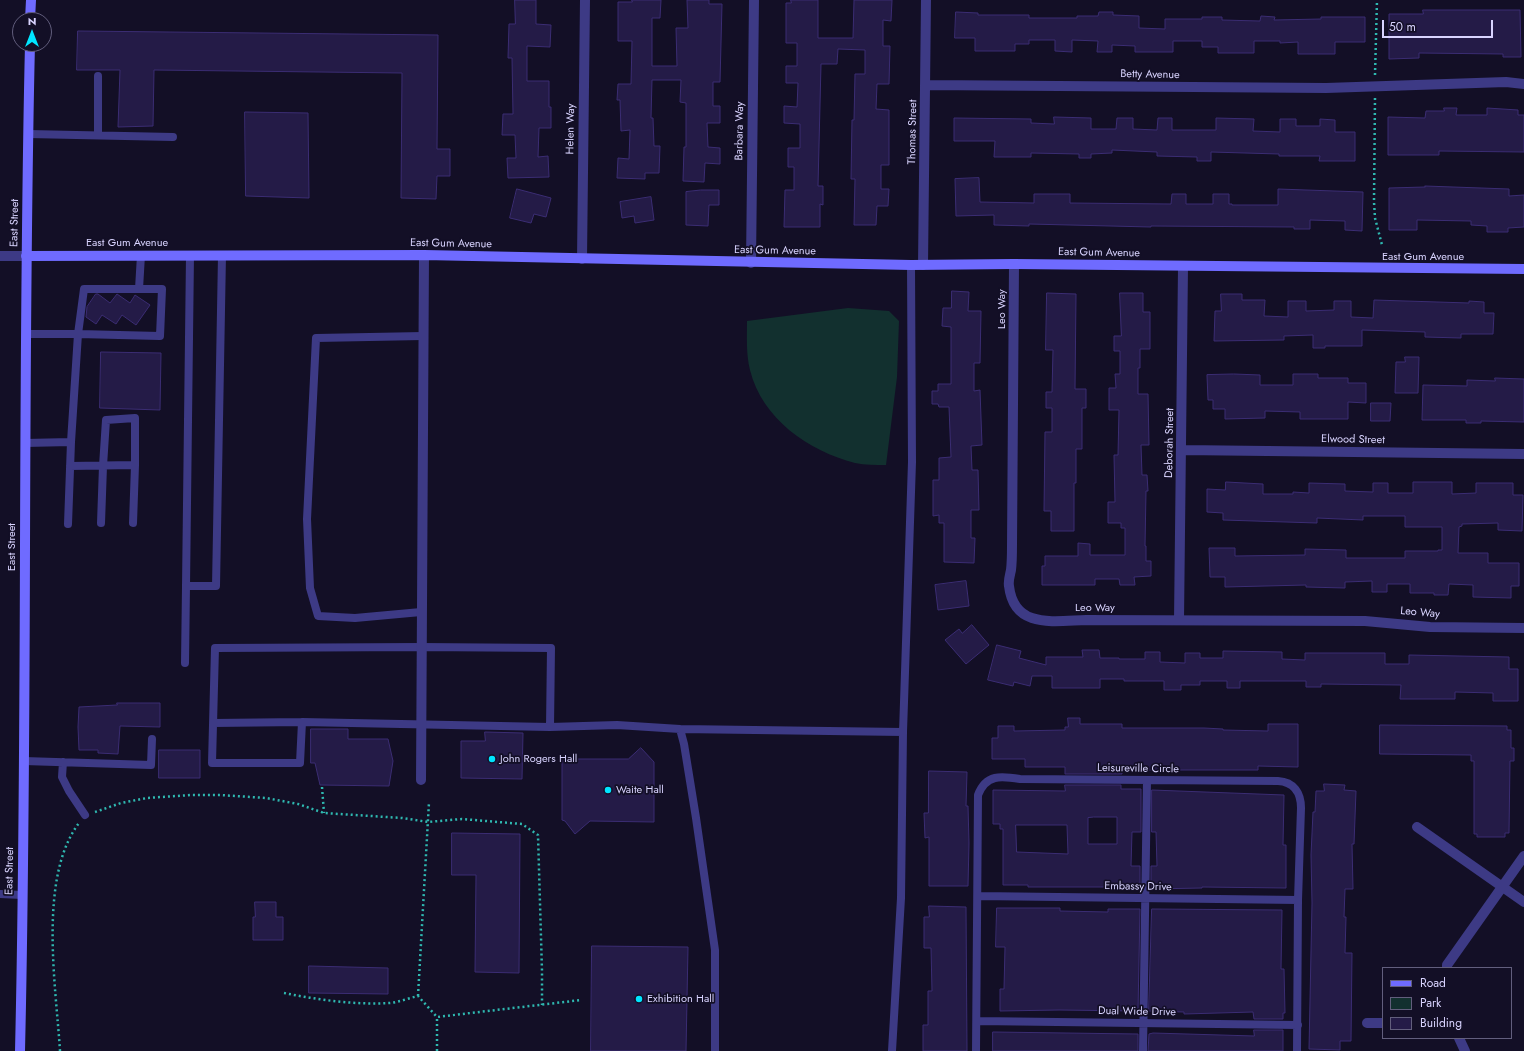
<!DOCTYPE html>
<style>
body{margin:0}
#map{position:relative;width:1524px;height:1051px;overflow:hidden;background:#130f26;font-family:Jost,sans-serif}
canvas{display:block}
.legend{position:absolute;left:1382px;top:967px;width:130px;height:72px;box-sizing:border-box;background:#130f26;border:1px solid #625e7d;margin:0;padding:5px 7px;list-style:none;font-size:12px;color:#d9d4ff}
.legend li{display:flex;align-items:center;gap:8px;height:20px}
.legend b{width:20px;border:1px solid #625e7d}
.north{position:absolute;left:12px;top:12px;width:40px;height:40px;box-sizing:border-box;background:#130f26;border:1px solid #625e7d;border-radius:50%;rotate:0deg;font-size:11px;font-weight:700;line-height:16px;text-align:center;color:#d9d4ff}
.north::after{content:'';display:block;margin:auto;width:14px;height:18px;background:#00e5ff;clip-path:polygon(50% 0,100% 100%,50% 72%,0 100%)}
.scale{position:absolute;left:1382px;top:20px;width:111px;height:18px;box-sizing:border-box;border:2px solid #d9d4ff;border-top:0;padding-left:5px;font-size:12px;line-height:14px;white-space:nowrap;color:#d9d4ff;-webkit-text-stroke:3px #130f26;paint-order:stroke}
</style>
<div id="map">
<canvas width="1524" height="1051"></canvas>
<ul class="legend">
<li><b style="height:5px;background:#6f6bff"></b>Road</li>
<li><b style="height:11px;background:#12302f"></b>Park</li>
<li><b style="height:11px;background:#241b47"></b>Building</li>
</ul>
<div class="north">N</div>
<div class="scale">50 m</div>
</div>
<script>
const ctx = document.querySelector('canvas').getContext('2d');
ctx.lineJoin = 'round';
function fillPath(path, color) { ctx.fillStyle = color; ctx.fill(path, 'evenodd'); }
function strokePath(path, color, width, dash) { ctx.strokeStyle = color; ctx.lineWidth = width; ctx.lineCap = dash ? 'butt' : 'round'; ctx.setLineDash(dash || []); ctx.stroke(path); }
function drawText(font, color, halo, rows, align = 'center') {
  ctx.font = font + ' Jost,sans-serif'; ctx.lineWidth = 3.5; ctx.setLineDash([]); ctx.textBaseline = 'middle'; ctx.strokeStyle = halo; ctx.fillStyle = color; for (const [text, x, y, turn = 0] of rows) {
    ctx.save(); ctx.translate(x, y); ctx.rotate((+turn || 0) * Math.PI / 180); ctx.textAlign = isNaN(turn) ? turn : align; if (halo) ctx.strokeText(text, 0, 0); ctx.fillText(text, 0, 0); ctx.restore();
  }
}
const green = new Path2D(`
 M848,308l41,3 10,10 -2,56 -11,88c-10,0 -21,0 -31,-2 -46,-12 -93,-44 -105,-93 -4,-16 -3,-33 -3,-49z`);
const building = new Path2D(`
 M515,0h21v24l15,1 -1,22 -23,-1v35h22v26h2v21h-12l-1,29 10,-1 1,21 -41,1 -1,-20h9l-1,-23h-13l1,-21h10l-1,-56h-4l1,-34h6z
 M632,0h29l-1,18h-8v48h25l-1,-38h12l-1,-28h22v4h13l-2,78h-7v24h7v17h-13l1,24 12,1v16l-15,-1 -1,19 -21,-1 1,-34h2v-44l-6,-1 1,-22h-29l-1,38h2l1,28h6l-1,27h-14v6l-28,-1 1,-20 11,1 1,-29 -9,1 -1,-31h-3l1,-16h13l1,-43h-14v-39h14z
 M791,0h27v38h35l1,-38h38l-1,21 -8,-1v26h7l-1,38h-12l-1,25 13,1v55h-8v24h8l-1,17h-11l-1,19h-22l1,-46h-4l1,-59h2l1,-46h10v-24l-27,-1 -1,15h-16l-3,122h5v19l-3,-1v23h-36l1,-37h9v-23h-6v-19h12v-24l-16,-1v-17l13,1 1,-24h-12v-17h11v-23h-11v-40h5z
 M1423,10h97l1,47h-18v-3l-84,-1v5l-30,1v-45h34z
 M956,12l22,1v2h51v3h48v-2h21l1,-4h14v3l26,1v12l26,1v-10h37v-2h20v3l38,1 1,-5 14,1 -1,3 47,-1v-2h44v25h-30v12h-37v-12l-18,1v-2h-26v12h-36v-6h-16v-6h-29v11h-38v-6l-23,-1v7h-15l1,-11 -26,-1v12l-17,-1v-11h-26v4h-14v7h-40v-13h-20z
 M78,31l360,4 -1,114h13v27h-13l-1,23 -35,-1 1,-125 -248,-3 -1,56 -35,1 2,-57h-43z
 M1444,108h13l-1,7h31v-7l31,2v5h6v37l-85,-1v4h-51v-38l37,1 1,-7h18z
 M245,112l63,1 1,85 -63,-2z
 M1054,117l37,1v11h25l1,-11h16v11l24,1 1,-12h14v12h44v-12l38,1 -1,12 27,1v-13h16v7h24v-7l15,1v12h20v29h-36l1,-5h-41v-2l-68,-2v9h-14v-4l-40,-1v-4l-45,-2v3l-21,1v4h-12v-4l-48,-1v4h-37l1,-16h-41v-23l77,1v4l23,1z
 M979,178l1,24 54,1v-9h36v9l101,1 1,-10h14v10h27v-10h16v10h3v1h46v-16l85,3 -1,39 -17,-1v-9l-35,-1v9h-16v-2l-143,-1v1l-122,-3v2l-35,-1v-10l-38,1 -1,-37z
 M1425,186l84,3v7l15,-1v32l-16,1v4h-21v-6l-16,-1v-4l-54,-1v10h-28v-42l36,-1z
 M517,189l34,9 -5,19 -12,-3 -3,9 -21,-5z
 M701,190h18v15h-10l-1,21 -22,-1v-33z
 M651,197l3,23 -19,3 -1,-7 -12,2 -2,-16z
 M952,291l17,1 -1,19h13l-1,52h-6v28l6,-1 2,55 -11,1 1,24h6l1,40h-8v28h4l-1,25 -30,-1v-39h-5v-8l-6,1v-36h6v-22l12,-1 -2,-50h-10l-1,-3h-6v-13h6v-7h13v-57l-9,-1 1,-18h8z
 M1047,293l29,1 -1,95h11v19h-4v41h-6v34h-2v48h-23v-20h-7l1,-79h7v-24h-6v-16h6l1,-42h-7z
 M1120,293h23v19h7v37h-10v19h-2v26h10l1,51h-8l1,30h5l1,16h-2l-1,55h1v15h5v15l-17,1 1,8h-15l-1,-6h-24v6h-53v-19h3v-10h33v-13l12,1v11h35v-27h-4v-5h-13v-21h7l-1,-47h4l1,-45h-10v-22h7l-1,-14h5v-23h-6v-15h7z
 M96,294h2l12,9 7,-9 13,9 5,-8 15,10 -14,20 -14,-10 -6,9 -14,-9 -6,9 -10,-7 1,-10z
 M1221,294h21v6h23l-1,16 24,1v-16h18v10l28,-1v-9h17v16l22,1 1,-18 95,3v-2l15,1v11h10l-1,21h-32v4l-36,-1v-5l-63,-2v16h-37v2h-12v-13l-29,1v4l-70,1 1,-30h6z
 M101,352l60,1 -1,57 -60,-2z
 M1405,357h14l-1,36h-23l1,-31h9z
 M1234,374l26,1v10h33v-11h25v4h30v5h18v20l-18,-1v17h-48v-7l-35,-1v7l-40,1v-10h-12v-9h-5l-1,-25z
 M1495,378l29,1v43l-43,-1v2h-15v-3h-44l1,-35 44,1v-6l28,1z
 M1371,403h20l-1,18h-19z
 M1226,482l37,2v10h30v-2l16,1v-10l36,1v7l28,1v-9h15v10h25v-11h39v12l24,-1v-10h37v12h10l-1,36 -24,-1v-7l-36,1v2l-3,1 -1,26h30v10h31v23h-8v12l-38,-1v-12l-24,-1 -1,11h-14v-2h-24v-9h-23v8h-15v-11l-27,1v6l-39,-1v-2l-81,2v-10h-15l-1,-29h26v8l70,-1v-6l41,1v8h59v-7h33v-1h4v-23h-37v-11h-42v4l-46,-2v5l-94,-3v-7l-16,-1v-23l18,1z
 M966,581l3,25 -31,4 -3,-25z
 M972,625l17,20 -23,19 -21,-24 14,-11 3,4z
 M997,645l24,6 -2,7 27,7v-8h37l-1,-7h17l1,8h19v1h26v-7h15v10l25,1v-10h15v5h23v-7l59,1v7l23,1v-7h80v11h24v-9l100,2v12h9v32h-25v-8l-38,-1v7h-55l1,-14 -80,-1v3h-15v-6h-66v7h-13v-7h-27v4h-19v5h-17v-9h-40v-2h-24v9h-48v-12h-20l-2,10 -16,-4 -1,4 -25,-6z
 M117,703h43v24l-40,-1 -2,28 -20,-1v-3h-19l-1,-23 1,-20 38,-2z
 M1068,718h12v6h42v4h82l19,1v1l45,1v-7h30v43l-40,-1v4h-136v4h-57v-7h-40v-8h-33v-21h6v-12h16v5l51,-1v-3h3z
 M1380,725l127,1v4h4v18h3v13h-4l-1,72h-4v4h-28v-3h-3v-73h-3v-6l-91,-1z
 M311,729h37v10h40l5,22 -4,25 -69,-1 -5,-22h-4z
 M485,732l38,1 -1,46 -61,-1v-37h24z
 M641,748l13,14v60l-64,-1 -15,13 -10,-13 -3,-1v-61h66z
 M159,750h41v28h-41z
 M929,771l38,1 -1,34h2l1,37 -1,43h-39v-49l-4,1 -1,-25h4z
 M1324,784l21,1 -1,5 12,1 -2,53h-2l1,45h-8l-1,28h2l-1,36h7l-1,88h-11v9l-31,-1 3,-146 -1,-48 2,-43h2l1,-21h8z
 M1065,785h56v4h20v43h-9l-1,34h9v21h-112v-2h-25v-56h-3v-5h-7v-34l72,1zM1094,817h23v27h-29v-26zM1016,825h51l1,29 -51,-2z
 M1152,790l132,5 -1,50h3v43l-84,-1v1l-51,1v-23h6l-1,-34h-4z
 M452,833l68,1 -1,139 -44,-1 1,-97h-24z
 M255,902h21v15h7v23h-30v-23h2z
 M929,906l37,1 1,144h-44v-26h5v-34h4l-1,-43h-7v-31h5z
 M997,908h63v3l48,1v-3h32l-2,102 -79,-1 -59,1v-22h4l1,-42h-9z
 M1152,909l130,1 -1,59h3l1,44h-2v6h-29l-1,-7 -69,2v-2l-35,-1z
 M592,946l96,1 -2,104h-95z
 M309,966l79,2v26l-79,-1z
 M1254,1030h29v21h-135l1,-17 4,-1 101,3z
 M993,1032l145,2v17h-145z`);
const path = new Path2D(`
 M1375,75l2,-75
 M1375,98l-1,104 1,16 7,27
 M322,787l2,26
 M95,812l26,-9 26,-5 44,-3h29l46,3 32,6 26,9 78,5 26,4 34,-3 60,5 16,11 4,136v34
 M284,993c35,7 71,12 106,10 9,-1 19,-5 28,-7l19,21 144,-17
 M418,996l11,-194
 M60,1051c-4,-65 -22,-174 19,-228
 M437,1051v-34`);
const lane = new Path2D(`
 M98,76v59
 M28,134l145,3
 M190,255l-4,331h30l6,-331
 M84,289h78l-2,47 -82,-2z
 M139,289l2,-34
 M25,443l46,-1 7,-108h-52
 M70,466l65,-1 -2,58
 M101,523l2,-57 3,-46 29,-2v47
 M68,524l3,-82
 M421,612l-66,6 -37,-2 -8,-28 -3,-69 9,-181 107,-2
 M421,647l130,1 -1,79 -248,-5 -2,41h-88l3,-115z
 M185,663l1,-77
 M213,723l89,-1
 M550,727l67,-2 63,4 4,15 12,74 19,132v101
 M680,729l223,3
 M24,761l127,4 1,-26
 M63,762l-1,15 7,14 16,24
 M0,894l22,1
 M978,896l320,4
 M977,1021l321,4
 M892,1051l9,-153 2,-166 9,-270 -1,-197
 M976,1051l2,-256c8,-21 23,-19 42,-16l258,2c16,1 23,12 23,27l-3,92 -1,151
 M1143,1051l4,-271`);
const street = new Path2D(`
 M925,85l401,3 180,-6 18,2
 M0,256h26
 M582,259l3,-259
 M751,263l3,-263
 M1014,264l-2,281c0,8 0,17 -1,25 -1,5 -3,11 -2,16 5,43 44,35 77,34l279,1 65,6 94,1
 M923,265l3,-265
 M1182,450l342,4
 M1179,620l4,-353
 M421,780l3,-525
 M1417,827l107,75
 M1447,968v-3l77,-109
 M1367,1023h16
 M1459,1038l6,13`);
const secondary = new Path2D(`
 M30,20l1,-20
 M26,256l398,-1 487,10 103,-1 510,5
 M20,1051c8,-336 2,-671 10,-1007`);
const markers = [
 [492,759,4,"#00e5ff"],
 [608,790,4,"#00e5ff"],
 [639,999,4,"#00e5ff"]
];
const streetNames = [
 ["Betty Avenue",1150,75,1],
 ["Helen Way",571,129,-89],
 ["Barbara Way",740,131,-89],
 ["Thomas Street",913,132,-89],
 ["East Street",15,223,-89],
 ["East Gum Avenue",127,243],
 ["East Gum Avenue",451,244,1],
 ["East Gum Avenue",775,251,1],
 ["East Gum Avenue",1099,253,1],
 ["East Gum Avenue",1423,257],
 ["Leo Way",1002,309,-90],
 ["Elwood Street",1353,440,1],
 ["Deborah Street",1170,443,-89],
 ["East Street",12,547,-90],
 ["Leo Way",1095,608],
 ["Leo Way",1420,613,5],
 ["Leisureville Circle",1138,769,1],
 ["East Street",10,871,-89],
 ["Embassy Drive",1138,887,1],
 ["Dual Wide Drive",1137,1012,1]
];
const poiNames = [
 ["John Rogers Hall",500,759],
 ["Waite Hall",616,790],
 ["Exhibition Hall",647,999]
];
fillPath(green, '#12302f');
fillPath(building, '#241b47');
strokePath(building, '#3b2d73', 1);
strokePath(path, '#2fb8b0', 2.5, [2, 3]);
strokePath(lane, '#3d3a85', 8);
strokePath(street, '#3d3a85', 10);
strokePath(secondary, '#6f6bff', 10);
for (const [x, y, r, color] of markers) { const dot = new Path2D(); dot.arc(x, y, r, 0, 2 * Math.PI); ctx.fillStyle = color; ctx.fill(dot); strokePath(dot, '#130f26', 1.5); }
drawText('11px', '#d9d4ff', '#130f26', streetNames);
drawText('11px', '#d9d4ff', '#130f26', poiNames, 'left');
</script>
